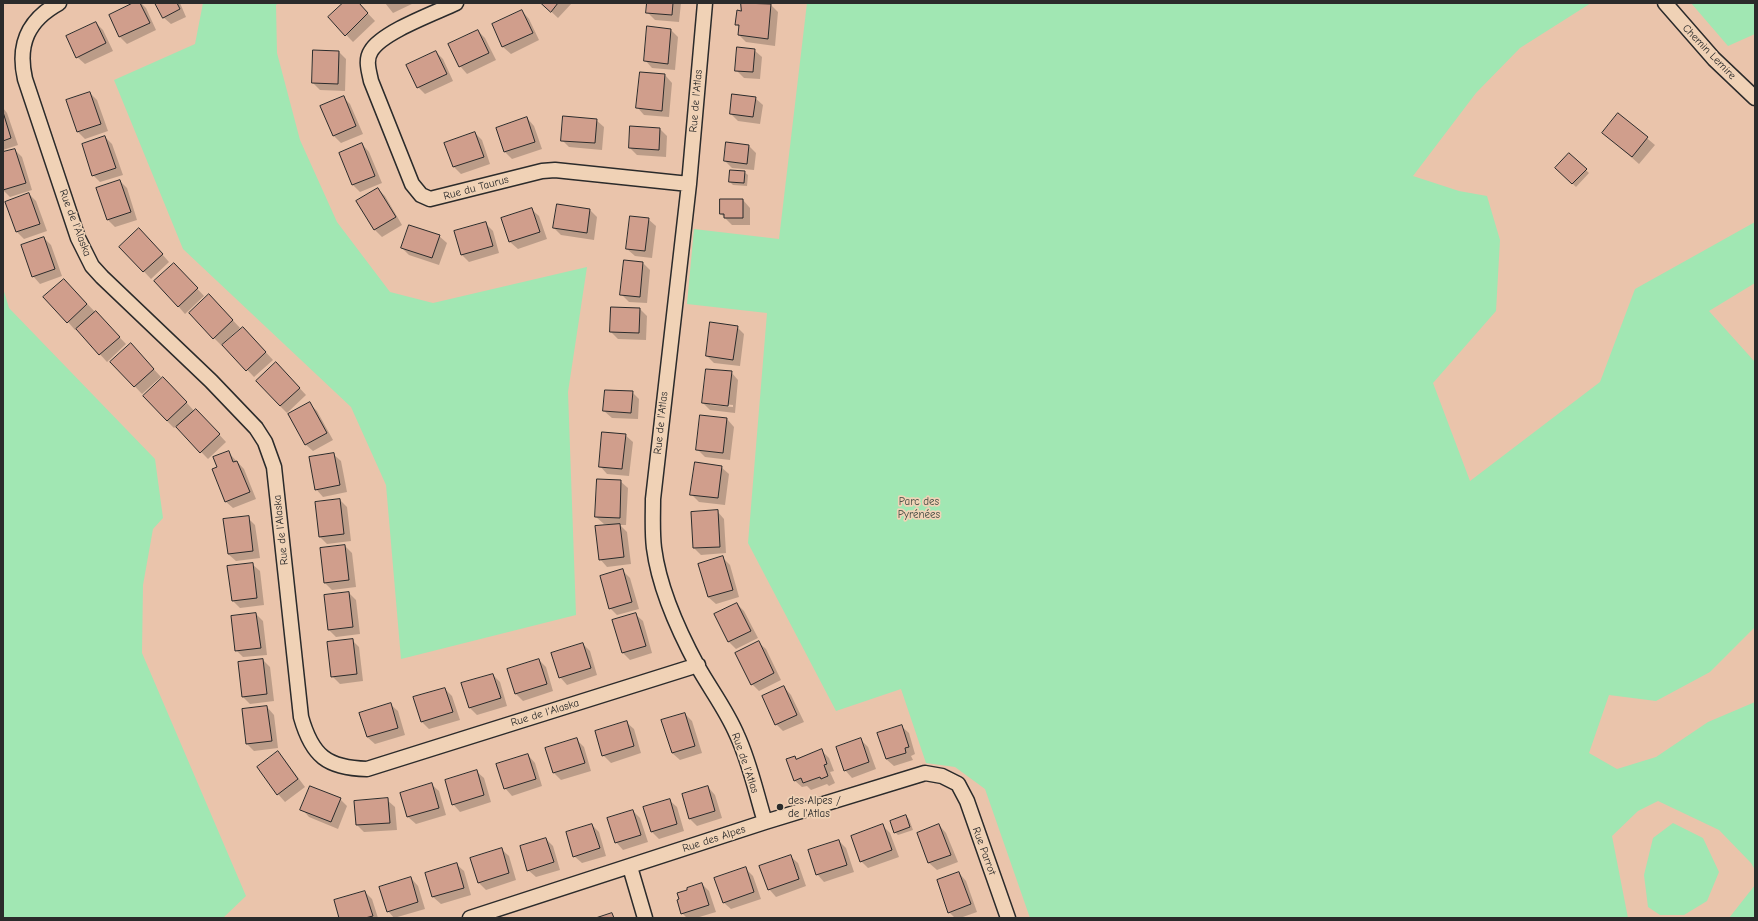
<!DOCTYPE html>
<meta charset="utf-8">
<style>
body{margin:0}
#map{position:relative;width:1758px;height:921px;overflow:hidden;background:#eac4ab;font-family:"Comic Neue",sans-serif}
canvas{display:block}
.frame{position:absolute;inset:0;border:4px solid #2b2b2b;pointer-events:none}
</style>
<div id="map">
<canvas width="1758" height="921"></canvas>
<div class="frame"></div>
</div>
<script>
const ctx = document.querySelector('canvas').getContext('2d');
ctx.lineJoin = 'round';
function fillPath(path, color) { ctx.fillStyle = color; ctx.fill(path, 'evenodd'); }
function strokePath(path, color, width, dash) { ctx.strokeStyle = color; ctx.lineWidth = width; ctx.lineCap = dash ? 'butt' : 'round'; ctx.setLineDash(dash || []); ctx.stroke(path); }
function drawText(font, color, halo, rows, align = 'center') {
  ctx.font = font + ' "Comic Neue",sans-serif'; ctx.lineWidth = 3.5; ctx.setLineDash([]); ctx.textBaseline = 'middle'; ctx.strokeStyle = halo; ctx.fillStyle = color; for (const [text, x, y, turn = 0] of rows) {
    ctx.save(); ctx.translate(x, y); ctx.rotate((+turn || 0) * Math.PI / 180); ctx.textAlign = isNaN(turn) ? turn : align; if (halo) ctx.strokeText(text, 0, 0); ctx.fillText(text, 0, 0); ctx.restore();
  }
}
const green = new Path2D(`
 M203,3h76l-3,2 1,48 23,87 37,82 53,70 43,11 154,-36 -19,125 8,223 -175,44 -15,-174 -35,-78 -168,-158 -69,-169 81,-36z
 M807,3h784l-71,45 -44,45 -63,83 46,15 28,5 13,44 -4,71 -63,72 37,98 130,-99 35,-93 120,-67v61l-46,28 46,51v265l-45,45 -54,29 -47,-6 -20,58 28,16 39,-12 52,-35 47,-20v168l-4,-7 -32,-33 -61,-29 -20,10 -26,25 16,82h-598l-45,-129 -30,-22 -29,-4 -25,-74 -65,22 -88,-168 19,-230 -80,-9 7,-75 85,10z
 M1691,3h64v31l-27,12z
 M3,288l6,20 146,151 8,59 -10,11 -10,56 -1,68 104,243 -23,22h-220z
 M1673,823l30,15 16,34 -12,29 -23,14h-24l-12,-8 -4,-32 9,-37z
 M1755,885v33h-26z`);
const shadow = new Path2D(`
 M135,3h6l5,5 10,22 -29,14 -7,-7 -10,-22z
 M157,3h23l6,14 -15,7 -8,-7z
 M344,3h14l17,18 -22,21 -24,-25z
 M385,3h29l-21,10z
 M542,3h30l-14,15z
 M648,3h33l-2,19 -24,-2 -8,-8z
 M742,3l29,2 7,7 -3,34 -29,-4 -7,-7 1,-7 -4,-4 6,-12z
 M522,11l7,8 10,21 -28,14 -8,-7 -10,-22z
 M96,23l7,7 10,21 -28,13 -8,-7z
 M648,27l23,3 7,7 -3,33 -23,-2 -7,-8z
 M478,31l7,7 11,22 -29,14 -7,-8z
 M754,50l8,7 -2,22 -16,-1 -8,-8z
 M339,52l7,7 -1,32 -25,-1 -7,-7z
 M436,52l7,7 10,22 -28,13 -7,-7z
 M641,73l24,2 7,8 -3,34 -25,-2 -7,-8z
 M90,93l7,7 11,31 -23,8 -7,-7 -10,-31z
 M343,97l7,7 13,30 -22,9 -7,-7 -13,-30z
 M755,98l8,7 -3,19 -22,-3 -7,-7z
 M3,108l4,5 11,32 -15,5z
 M1618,114l37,31 -16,19 -36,-32z
 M527,118l7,8 8,23 -30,10 -7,-7 -8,-23z
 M596,120l8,7 -2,23 -33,-3 -7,-7z
 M631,128l29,1 7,7 -1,21 -29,-2 -7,-7z
 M475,133l7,7 8,24 -29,10 -7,-7 -9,-24z
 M105,137l7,7 11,31 -23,7 -7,-7z
 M362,144l7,8 13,31 -22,9 -7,-7z
 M749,146l7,7 -2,17 -22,-2 -7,-7z
 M15,150l7,7 10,33 -22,7 -7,-7v-37z
 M1569,154l20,19 -13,14 -20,-19z
 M744,172l4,3 -1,11 -14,-1 -3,-3z
 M120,181l7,7 10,32 -22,7 -7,-7z
 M378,189l7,7 17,29 -20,12 -7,-7 -17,-29z
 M29,194l7,7 11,30 -23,8 -7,-7 -11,-29z
 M721,200h22l7,8v17h-18l-11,-11z
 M558,205l32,5 7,7 -3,23 -33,-5 -7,-7z
 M531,209l8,7 8,23 -29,10 -8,-7 -7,-23z
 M648,219l8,7 -4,32 -17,-2 -8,-7z
 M485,223l8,8 6,22 -30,9 -7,-7z
 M439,236l8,7 -8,22 -30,-10 -7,-7z
 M147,237l22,25 -18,17 -30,-32z
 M44,238l7,7 11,31 -22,8 -7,-8z
 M643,263l7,7 -3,33 -18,-1 -8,-8z
 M181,271l23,25 -19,18 -7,-8z
 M71,287l55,57 -19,18 -31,-34 -1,2 -7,-8z
 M217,303l23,25 -19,17 -7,-7z
 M640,309l7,7 -1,24 -28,-1 -7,-7z
 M737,327l7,7 -4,32 -26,-3 -7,-7z
 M250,335l23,25 -19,17 -30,-32z
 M138,352l23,25 -19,17 -30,-32z
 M283,370l23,25 -19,18 -7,-7z
 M731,372l7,8 -3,33 -25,-3 -7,-7zM710,403l23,2v2l-23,-2z
 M171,385l24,27 8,5 23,25 -18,17 -32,-33 -2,2 -7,-7z
 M632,392l7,7 -1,20 -26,-1 -8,-7z
 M310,404l7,7 16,29 -20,11 -8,-7z
 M727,419l7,8 -4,33 -25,-3 -8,-8z
 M625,435l8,7 -4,34 -22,-2 -7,-8z
 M228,452l16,17 12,30 -23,9 -8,-7 -6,-33z
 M333,454l8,7 6,31 -24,5 -7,-8z
 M721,467l8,7 -4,31 -26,-3 -8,-8z
 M620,481l8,7 -2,37h-6l7,7 4,32 -24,3 -7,-8 11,-35h-7l-8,-7z
 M340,500l7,7 4,34 -24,3 -7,-7z
 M717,511l7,8 2,34 -25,2 -7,-7z
 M248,518l7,7 5,33 -24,3 -8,-7 -3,-34z
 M345,546l7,7 4,34 -24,3 -7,-7z
 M723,558l7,7 9,32 -23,7 -8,-7z
 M252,564l8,7 4,34 -24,3 -7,-7z
 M623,571l7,7 9,31 -22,6 -7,-7z
 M349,593l7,7 4,34 -24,3 -7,-7z
 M737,604l7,7 14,27 -22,11 -7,-7 -14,-27z
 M256,614l7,7 4,34 -24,2 -7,-7z
 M635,614l8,7 9,32 -22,7 -7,-7 -10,-32z
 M352,640l7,7 4,34 -23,3 -8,-8z
 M758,642l8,7 15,31 -22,11 -7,-7z
 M583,644l7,7 7,24 -30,10 -7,-8z
 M263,660l7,7 4,34 -24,3 -7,-7z
 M539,660l7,7 7,24 -30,10 -8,-8z
 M493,675l7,7 7,24 -30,9 -7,-7z
 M784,687l7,8 13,27 -21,9 -7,-7z
 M445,689l7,7 8,24 -31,9 -7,-7 -7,-24z
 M390,704l8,7 7,24 -30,9 -8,-7 -7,-24z
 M267,707l7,8 4,33 -24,3 -7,-7 -4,-34z
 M685,714l7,7 10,32 -22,7 -8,-7z
 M626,722l8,7 7,24 -30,10 -8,-8z
 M901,726l8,7 6,21 -4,2 2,4 -19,6 -8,-7z
 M860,739l8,8 8,22 -24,9 -7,-8z
 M577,740l7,7 7,24 -30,9 -7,-7z
 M822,751l7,7 5,13 -4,1 5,11 -6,3 -2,-2 -16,6 -4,-4 -5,1 -8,-7 1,-23 2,3z
 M278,753l7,7 20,27 -20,15 -7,-8z
 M528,755l7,8 7,23 -30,10 -7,-8z
 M476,771l8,7 7,24 -31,10 -7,-8z
 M431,784l8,7 7,24 -30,9 -8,-7 -7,-24z
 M708,787l7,8 7,23 -25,8 -7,-7 -7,-24z
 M340,799l7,7 -9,23 -29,-12 -7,-8z
 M387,800l8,7 2,23 -33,2 -7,-7 -2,-23z
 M669,800l8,7 7,24 -25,8 -7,-7z
 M633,811l7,7 8,24 -25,8 -7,-8z
 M906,816l3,3 4,11 -15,5 -3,-3z
 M592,825l7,7 7,24 -24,7 -8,-7z
 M882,825l8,8 9,24 -31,11 -7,-7z
 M939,825l7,8 12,29 -21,8 -8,-7 -11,-30z
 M546,839l7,7 7,24 -24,7 -8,-7z
 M839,841l7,7 8,24 -30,10 -7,-8z
 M501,849l8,7 7,24 -30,10 -8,-8z
 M790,856l8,7 8,23 -30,11 -7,-8z
 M456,864l8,7 7,24 -30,9 -8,-7 -7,-24z
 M746,869l7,7 8,23 -30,10 -8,-7z
 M959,873l7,8 11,31 -17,6h-5l-6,-6z
 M411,878l7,8 7,23 -31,9 -6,-7z
 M702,884l7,7 7,21 -20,6h-9l-5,-5z
 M365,892l7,7 6,19h-38z`);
const building = new Path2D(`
 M133,3h7l10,20 -31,14 -10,-22z
 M155,3h22l3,6 -17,9z
 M343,3h16l9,10 -23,23 -17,-19z
 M541,3h17l-7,9z
 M647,3h26l-1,12 -26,-2z
 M741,3l30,1 -3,35 -30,-4 1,-10h-4l2,-15 4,1z
 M522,10l11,23 -31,14 -10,-23z
 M96,22l10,21 -30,15 -10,-22z
 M647,26l24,3 -3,35 -24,-3z
 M478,30l11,23 -30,14 -11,-23z
 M737,47l18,2 -2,23 -18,-1z
 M313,50l26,1 -1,33 -26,-1z
 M436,51l11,23 -30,14 -11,-23z
 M640,72l25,2 -3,37 -26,-3z
 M90,92l11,32 -24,8 -11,-32z
 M732,94l24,3 -3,20 -23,-3z
 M344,96l12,30 -23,10 -13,-30z
 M3,112l8,26 -8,3z
 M1618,113l30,24 -16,20 -30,-24z
 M563,116l34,3 -2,24 -34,-2z
 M527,117l8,25 -31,10 -8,-24z
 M630,126l30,2 -1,22 -30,-2z
 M475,132l9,25 -31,10 -9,-24z
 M105,136l11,32 -24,8 -10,-32z
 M726,142l23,3 -2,19 -23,-3z
 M362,143l13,33 -23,9 -13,-32z
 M15,149l11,34 -23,7v-38z
 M1569,153l18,16 -15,15 -17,-16z
 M730,170l15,1 -1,12 -15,-1z
 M120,180l11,32 -24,8 -11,-32z
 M378,188l18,29 -22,13 -18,-29z
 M29,193l11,31 -24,8 -11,-30z
 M720,199h23v19h-19v-4h-4z
 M557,204l33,5 -3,24 -34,-5z
 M532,208l8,24 -31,10 -8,-24z
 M630,216l19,2 -4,33 -19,-2z
 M486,222l7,24 -32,9 -7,-24z
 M409,225l31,10 -8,23 -31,-10z
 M139,228l24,26 -20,18 -24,-25z
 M44,237l11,32 -23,8 -11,-32z
 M624,260l19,2 -3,35 -20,-2z
 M174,263l24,25 -20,19 -24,-26z
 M64,279l23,25 -20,19 -24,-26z
 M209,294l24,26 -20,19 -24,-26z
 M611,307l29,1 -1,25 -29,-1z
 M96,311l24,26 -21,18 -23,-26z
 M710,322l28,4 -5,34 -27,-4z
 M243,327l23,25 -20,19 -24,-26z
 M131,343l23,26 -20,18 -24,-25z
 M276,362l24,26 -20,18 -24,-25z
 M706,369l26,2 -4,35 -26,-3z
 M163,377l24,25 -20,19 -24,-25z
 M605,390l28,1 -2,22 -28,-2z
 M310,402l17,31 -22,12 -17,-31z
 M196,409l24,25 -20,19 -24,-26z
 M700,415l27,3 -4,35 -27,-3z
 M602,432l24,2 -4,35 -23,-2z
 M229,451l4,11 4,-1 13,31 -25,10 -13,-33 5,-2 -4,-10z
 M334,453l6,32 -25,5 -6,-33z
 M695,462l27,4 -4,32 -28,-3z
 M597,479l24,1 -1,38 -25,-1z
 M340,499l4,35 -25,3 -4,-35z
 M718,510l2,37 -27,1 -2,-36z
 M249,516l4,35 -25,3 -5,-35z
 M620,524l4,33 -25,3 -4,-34z
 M345,545l4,35 -25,3 -4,-35z
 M723,556l10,34 -25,7 -10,-33z
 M253,563l4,35 -25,3 -5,-35z
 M623,569l9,33 -23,7 -9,-33z
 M349,592l4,35 -25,3 -4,-35z
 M737,603l14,28 -23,11 -14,-28z
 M256,613l5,35 -26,3 -4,-35z
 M636,613l10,33 -24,7 -10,-33z
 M353,639l4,35 -26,3 -4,-35z
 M759,641l15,32 -23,12 -16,-32z
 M583,643l8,25 -32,10 -8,-25z
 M263,659l4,35 -25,3 -4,-35z
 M539,659l8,25 -32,10 -8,-25z
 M493,674l8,24 -32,10 -8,-25z
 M784,686l13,29 -22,10 -13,-29z
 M445,688l8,24 -32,10 -8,-25z
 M391,703l7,25 -31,9 -8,-24z
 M267,706l5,35 -26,3 -4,-35z
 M685,713l10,33 -23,7 -11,-33z
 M627,721l7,25 -32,10 -7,-25z
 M902,725l7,22 -4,1 1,5 -20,6 -9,-26z
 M577,738l8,25 -32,10 -8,-25z
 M861,738l8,24 -25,9 -8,-24z
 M822,749l5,15 -3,1 4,11 -7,3 -1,-2 -17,6 -2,-5 -7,3 -8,-22 9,-3 1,3z
 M278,751l20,28 -21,16 -20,-28z
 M528,754l8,25 -32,10 -8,-25z
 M477,770l7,25 -32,10 -7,-25z
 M432,783l7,25 -32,9 -7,-24z
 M310,786l31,12 -10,24 -31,-12z
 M708,786l7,25 -26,8 -7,-25z
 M388,798l2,25 -34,2 -2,-24z
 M670,799l7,25 -26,8 -8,-25z
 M633,810l8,25 -26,8 -8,-25z
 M906,815l4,12 -16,6 -4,-12z
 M592,824l8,24 -27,9 -7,-25z
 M883,824l9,26 -32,12 -9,-26z
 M939,824l12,31 -23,8 -11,-30z
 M546,838l8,24 -27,9 -7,-25z
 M839,840l8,25 -31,10 -8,-25z
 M502,848l7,25 -31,10 -8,-25z
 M791,855l8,24 -31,11 -9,-24z
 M457,863l7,25 -32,9 -7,-24z
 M746,867l8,25 -31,11 -9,-25z
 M959,872l12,32 -23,9 -11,-33z
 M411,877l7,25 -31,10 -8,-25z
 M702,883l7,22 -28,9 -4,-14 2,-1 -2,-6 10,-3v-2z
 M365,891l8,25 -8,2h-26l-5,-18z
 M612,913l2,5h-18z`);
const minor = new Path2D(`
 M59,3c-31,17 -42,41 -34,76l53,159 14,28 10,11 109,104 45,47 9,14 9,25 27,250c11,39 26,51 66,52l331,-104
 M456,3c-21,10 -74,29 -85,48 -6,9 -2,20 0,30l41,103 9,11 9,4 112,-28 13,-1 134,14
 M705,3l-16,181 -36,315c0,16 -1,33 1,49 5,39 25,84 44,119 13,23 29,44 39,68 13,28 19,58 28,87
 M1665,3l49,56 41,39
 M630,867l15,51
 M470,918l295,-96 160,-49 17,3 16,8 9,17 41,117`);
const markers = [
 [780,807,4,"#2b2b2b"]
];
const streetNames = [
 ["Chemin Lemire",1709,52,46],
 ["Rue de l'Atlas",696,101,-85],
 ["Rue du Taurus",476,188,-15],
 ["Rue de l'Alaska",75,223,69],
 ["Rue de l'Atlas",661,423,-84],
 ["Rue de l'Alaska",281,530,-96],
 ["Rue de l'Alaska",545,713,-17],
 ["Rue de l'Atlas",745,763,71],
 ["Rue des Alpes",714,839,-18],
 ["Rue Parrot",984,851,70]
];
const parkNames = [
 ["Parc des",919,502],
 ["Pyrénées",919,515]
];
const poiNames = [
 ["des Alpes /",788,801],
 ["de l'Atlas",788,814]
];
fillPath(green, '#a1e7b3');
fillPath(shadow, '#0003');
fillPath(building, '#d09e8c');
strokePath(building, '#2b2b2b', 1);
strokePath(minor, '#2b2b2b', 17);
strokePath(minor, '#f0d2b6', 14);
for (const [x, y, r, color] of markers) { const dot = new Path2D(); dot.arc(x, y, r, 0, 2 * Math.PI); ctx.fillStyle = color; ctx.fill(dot); strokePath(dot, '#f0d2b6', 1.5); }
drawText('11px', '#2b2b2b', '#f0d2b6', streetNames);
drawText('11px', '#3d473f', '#f0d2b6', parkNames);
drawText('11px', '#2b2b2b', '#f0d2b6', poiNames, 'left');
</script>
